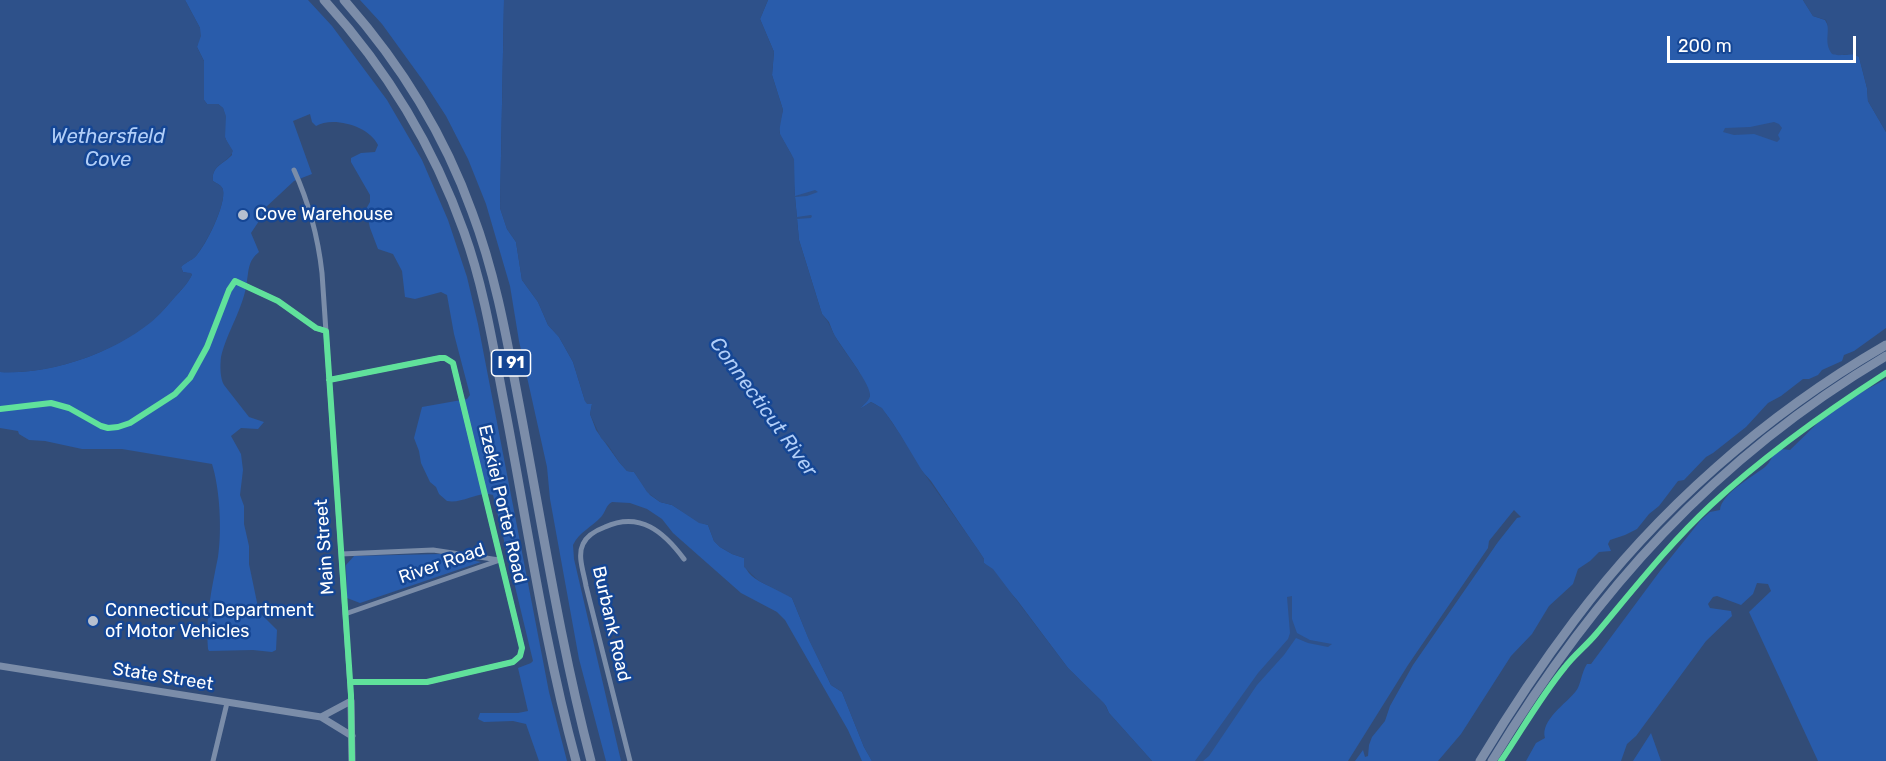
<!DOCTYPE html>
<style>
body{margin:0}
#map{position:relative;width:1886px;height:761px;overflow:hidden;background:#324c77;font-family:Rubik,sans-serif}
canvas{display:block}
.scale{position:absolute;left:1667px;top:36px;width:189px;height:27px;box-sizing:border-box;border:3px solid #fff;border-top:0;padding-left:8px;font-size:18px;line-height:21px;white-space:nowrap;color:#fff;-webkit-text-stroke:4px #154694;paint-order:stroke}
</style>
<div id="map">
<canvas width="1886" height="761"></canvas>
<div class="scale">200 m</div>
</div>
<script>
const ctx = document.querySelector('canvas').getContext('2d');
ctx.lineJoin = 'round';
function fillPath(path, color) { ctx.fillStyle = color; ctx.fill(path, 'evenodd'); }
function strokePath(path, color, width, dash) { ctx.strokeStyle = color; ctx.lineWidth = width; ctx.lineCap = dash ? 'butt' : 'round'; ctx.setLineDash(dash || []); ctx.stroke(path); }
function drawText(font, color, halo, rows, align = 'center') {
  ctx.font = font + ' Rubik,sans-serif'; ctx.lineWidth = 5; ctx.setLineDash([]); ctx.textBaseline = 'middle'; ctx.strokeStyle = halo; ctx.fillStyle = color; for (const [text, x, y, turn = 0] of rows) {
    ctx.save(); ctx.translate(x, y); ctx.rotate((+turn || 0) * Math.PI / 180); ctx.textAlign = isNaN(turn) ? turn : align; if (halo) ctx.strokeText(text, 0, 0); ctx.fillText(text, 0, 0); ctx.restore();
  }
}
const green = new Path2D(`
 M185,0h123l24,26 55,74 35,60 26,60 19,57 11,47 71,368 18,69h-28l-13,-37 -13,-3 -29,1 -6,-3 2,-6h38l10,-2 -10,-43 13,-5 2,-2 -40,-166c-14,-5 -30,9 -46,6l-8,-7 -3,-7 -6,-5 -9,-19 -2,-12 -5,-13 8,-31 45,-8 3,-4 -16,-61 -7,-39 -6,-3 -26,7 -10,-2 -3,-26 -9,-17 -15,-5 -8,-21 -4,-19 4,-7v-7l-19,-33v-4l10,-5 14,-1 3,-7c-9,-19 -45,-29 -62,-19l-4,-4 -2,-8 -17,7 19,53 -18,7 -29,27 2,1 -16,24 8,19c-11,9 -10,17 -12,29 -3,27 -20,50 -26,76 -1,9 -1,21 3,28l25,32 15,5 -6,7 -17,-1 -10,8 10,18 2,16 -3,25 4,11v18l5,22v18l10,48 18,18 -1,20 -4,2 -19,-2 -44,1 -1,-2c-3,-31 4,-62 10,-92 4,-26 2,-68 -6,-93l-90,-15h-40l-37,-8 -16,-1 -10,-6 -1,-3 -18,-3v-56c60,3 135,-26 173,-73 7,-8 15,-15 19,-25l-9,-2 -2,-5c4,-5 10,-6 15,-11 10,-11 30,-51 27,-66 -1,-5 -6,-6 -10,-9 -2,-15 11,-17 19,-26 0,-8 -5,-11 -7,-18 -2,-10 2,-19 -2,-29l-5,-4h-11l-3,-4v-39l-7,-14 3,-19z
 M360,0h144l-4,208 7,21 9,13 6,38 16,22 10,23 11,12 14,25 12,39 7,3 -2,10 6,16 23,32 8,9 7,1 16,23 10,7 12,3 27,17 9,3 6,16 6,6 12,7 12,4c-1,25 33,27 48,40l16,39 23,48 11,7 22,55 8,14h-10l-14,-31 -63,-110 -8,-8 -36,-19 -68,-60 -11,-14 -15,-10 -17,-6 -18,-1c-7,4 -6,10 -11,15 -9,10 -22,15 -28,28l1,14 47,202h-15l-27,-102 -29,-160 -3,-32 -28,-126 -9,-55 -24,-82 -18,-45 -22,-43 -22,-34 -42,-58z
 M768,0h1035l10,16 12,4 18,35 11,-1 5,3 8,31 1,13 18,31v196l-32,23 -10,4 -2,6 -20,9 -4,5 -9,4h-6l-22,17 -13,7 -22,24 -33,26 -7,4 -22,23 -6,1 -19,25 -10,8 -12,15 -12,6 -15,5 -2,4 3,7 -12,1 -9,9 -12,8 -5,15 -24,22 -17,28 -21,22 -50,78 -23,27h-83l8,-11 2,7 3,-1 1,-11 3,-8 13,-16 5,-15 23,-41 85,-123 19,-24 4,-1 -7,-7 -25,31 -1,7 -80,117 -60,96h-196l-43,-48 -3,-7 -38,-38 -51,-68 -33,-37v-4l-53,-78c-3,-4 -7,-7 -10,-11 -14,-17 -29,-60 -50,-68l-11,7 10,-13 -12,-26 -24,-35 -5,-13 -7,-8 -23,-74 -6,-65 1,-13 -3,-8 -11,-19 -1,-10 4,-15 -11,-35 2,-23 -14,-33z
 M1886,379v382h-68l-69,-149 22,-21 -3,-7 -11,-1 -4,11 -12,11 -24,-9 -4,1 -5,7 2,4 21,3 1,5 -26,25 -70,95 -9,8 -6,17h-95l10,-18 9,-5c-5,-18 22,-35 31,-47 5,-6 5,-18 11,-27h4l69,-93 40,-50 10,-9 10,-2c1,-16 32,-33 45,-43 6,-5 6,-10 11,-16l5,-2 9,1 44,-43z
 M441,554l40,8 -121,41 -13,-5 -1,-33 8,-9z
 M1651,733l10,28h-28z`);
const water = new Path2D(`
 M0,0h185l15,28 1,8 -4,11 7,14v39l3,4h11l5,4 3,8 -1,22 8,13c-5,13 -22,12 -20,30 4,3 9,4 10,9 3,15 -17,54 -27,66 -5,5 -10,6 -15,11l2,5 8,1 1,2c-4,8 -11,15 -17,22 -8,9 -15,18 -25,26 -39,31 -100,52 -150,49z
 M504,0h264l-8,19 14,33 -2,23 11,35 -4,22 15,27 1,37 20,-6 3,2 -11,4 -12,1 2,20 14,-2 1,1 -1,2 -14,1 2,21 23,74c6,7 8,12 12,20 7,15 34,45 36,60 1,6 -7,11 -10,15l11,-7 11,6 18,26 21,35 58,82 5,8v4l9,6 75,99 36,35 5,10 43,48h-280l-8,-14 -22,-55 -11,-7 -22,-45 -17,-42 -33,-17 -15,-14v-9l-12,-4 -12,-7 -6,-6 -6,-16 -9,-2 -27,-18 -12,-3 -13,-10 -13,-20 -7,-1 -8,-9 -11,-17 -7,-7 -11,-24 2,-10h-5l-2,-3 -12,-39 -14,-25 -11,-12 -10,-23 -16,-22 -6,-38 -9,-13 -7,-21z
 M1803,0h83v132l-18,-31 -1,-13 -8,-31c-9,-7 -17,1 -27,-3 -9,-12 -1,-22 -6,-34l-13,-4z
 M1774,122l5,2 3,4 -4,7 2,4 -3,3 -23,-8 -20,1 -11,-3 2,-4 25,-1z
 M1292,596v23l5,14 13,7 22,4 -4,3 -20,-4 -12,-5 -12,17 -27,30 -48,71 -6,5h-8l63,-88 30,-34 2,-6 -3,-36z`);
const minor = new Path2D(`
 M294,170c15,33 24,67 28,103l29,428
 M235,281l43,20 38,27 10,3
 M329,380l111,-22h5l8,5 69,285 -2,8 -7,6 -86,20h-77
 M341,554l92,-4 66,10
 M345,614l155,-54
 M213,761l14,-58
 M630,761l-44,-175c-2,-13 -9,-30 -3,-42 4,-9 14,-14 22,-17 35,-16 59,5 79,32`);
const tertiary = new Path2D(`
 M0,666l321,51 31,19
 M321,717l30,-16 1,60`);
const motorway = new Path2D(`
 M324,0c62,68 109,145 140,232 21,58 30,120 42,181 22,116 39,234 70,348
 M344,0c55,62 100,134 128,212 25,66 36,134 49,202 22,116 40,233 70,347
 M1480,761c29,-48 60,-95 94,-140 84,-112 191,-206 312,-276
 M1492,761c103,-169 222,-303 394,-405`);
const cycleway = new Path2D(`
 M329,380l111,-22h5l8,5 69,285 -2,8 -7,6 -86,20h-77
 M0,409l51,-6 18,5 32,18 7,2 10,-1 12,-4 45,-29 15,-16 17,-31 22,-57 6,-9 43,20 38,27 10,3 25,364 1,66
 M1501,761c21,-31 40,-65 64,-94 9,-12 21,-21 31,-33 37,-44 73,-90 115,-129 54,-50 113,-92 175,-132`);
const markers = [
 [243,215,6,"#b7c0cf"],
 [93,621,6,"#b7c0cf"]
];
const shields = [
 [511,363,39]
];
const shieldNames = [
 ["I 91",511,363]
];
const poiNames = [
 ["Cove Warehouse",255,215],
 ["Connecticut Department",105,611],
 ["of Motor Vehicles",105,632]
];
const streetNames = [
 ["Ezekiel Porter Road",502,504,77],
 ["Main Street",325,547,-94],
 ["River Road",442,564,-19],
 ["Burbank Road",611,624,77],
 ["State Street",163,677,9]
];
const waterNames = [
 ["Wethersfield",108,137],
 ["Cove",108,160],
 ["Connecticut River",763,407,54]
];
fillPath(green, '#295cab');
fillPath(water, '#2e518a');
strokePath(minor, '#7b8da9', 5);
strokePath(tertiary, '#7b8da9', 7);
strokePath(motorway, '#7c8da9', 9);
strokePath(cycleway, '#60e19b', 6);
for (const [x, y, r, color] of markers) { const dot = new Path2D(); dot.arc(x, y, r, 0, 2 * Math.PI); ctx.fillStyle = color; ctx.fill(dot); strokePath(dot, '#154694', 2); }
for (const [x, y, w] of shields) { const box = new Path2D(); box.roundRect(x - w / 2, y - 13, w, 26, 4.5); ctx.fillStyle = '#154694'; ctx.fill(box); strokePath(box, '#fff', 1.5); }
drawText('bold 16px', '#fff', null, shieldNames);
drawText('18px', '#fff', '#154694', poiNames, 'left');
drawText('18px', '#fff', '#154694', streetNames);
drawText('italic 20px', '#b1cef8', '#154694', waterNames);
</script>
